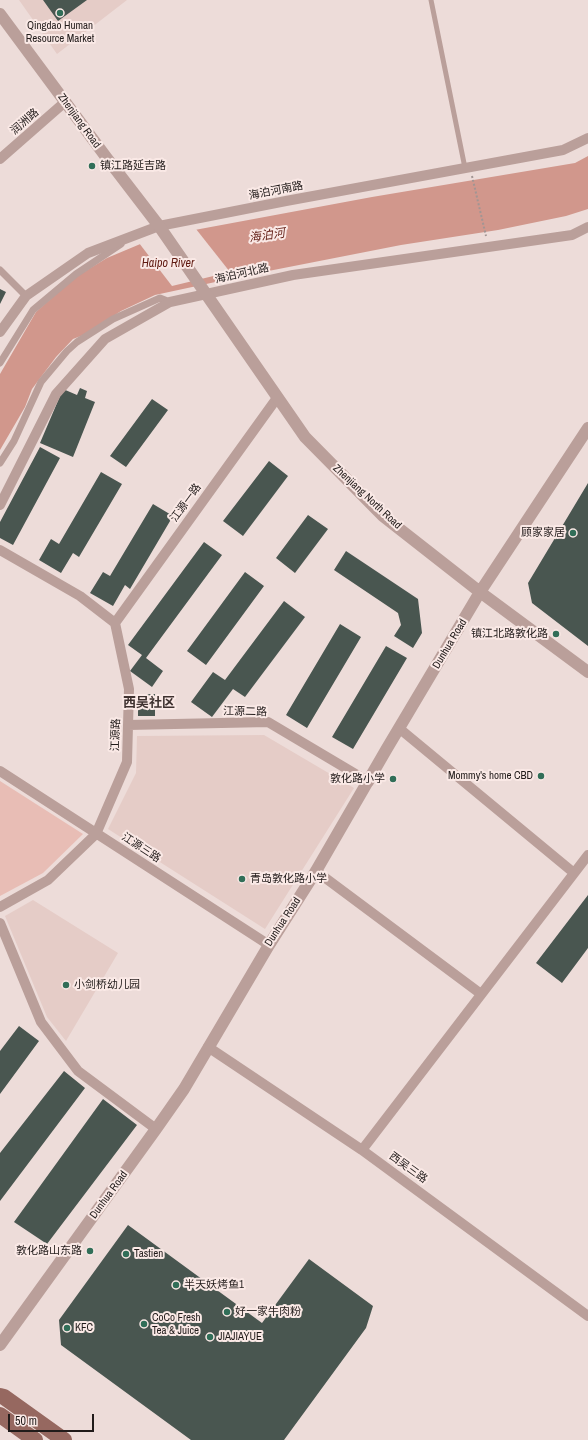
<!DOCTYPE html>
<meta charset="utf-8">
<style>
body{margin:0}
#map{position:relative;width:588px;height:1440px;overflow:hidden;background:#eddcd9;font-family:"Archivo Narrow",sans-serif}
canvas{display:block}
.scale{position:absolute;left:8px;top:1414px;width:86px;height:18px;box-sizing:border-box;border:2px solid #211b1a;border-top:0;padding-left:5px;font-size:12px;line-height:14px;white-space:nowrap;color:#211b1a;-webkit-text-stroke:3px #fae9e6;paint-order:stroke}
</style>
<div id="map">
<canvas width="588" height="1440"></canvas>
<div class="scale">50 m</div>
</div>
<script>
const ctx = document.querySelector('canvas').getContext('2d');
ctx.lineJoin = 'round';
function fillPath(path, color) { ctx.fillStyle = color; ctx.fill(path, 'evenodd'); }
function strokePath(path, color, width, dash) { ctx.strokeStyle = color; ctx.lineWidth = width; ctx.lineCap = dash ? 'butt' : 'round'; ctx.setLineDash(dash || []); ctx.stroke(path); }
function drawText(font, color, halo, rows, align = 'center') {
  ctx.font = font + ' "Archivo Narrow","Noto Sans SC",sans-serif'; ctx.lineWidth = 4; ctx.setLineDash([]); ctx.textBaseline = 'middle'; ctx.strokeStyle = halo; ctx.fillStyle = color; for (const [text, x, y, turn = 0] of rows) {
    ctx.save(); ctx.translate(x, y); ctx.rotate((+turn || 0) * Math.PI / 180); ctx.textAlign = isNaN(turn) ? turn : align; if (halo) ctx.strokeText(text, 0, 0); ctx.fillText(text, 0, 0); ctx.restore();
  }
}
const built = new Path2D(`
 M19,0h108l-70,54z
 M264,735l90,53 -89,141 -157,-100 28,-56 1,-37z
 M33,900l85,53 -52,88 -19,-24 -42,-101z`);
const green = new Path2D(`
 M0,781l83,53 -40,39 -43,23z`);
const water = new Path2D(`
 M588,156v53l-22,7 -68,14 -97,15 -153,30 -93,20 -34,16 -35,23 -13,5 -17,18 -24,32 -7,18 -25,43v-76l36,-62 38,-34 33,-20 50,-21 215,-40 203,-34z`);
const pier = new Path2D(`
 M196,229l34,43 -58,14 -33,-43 17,-7z`);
const building = new Path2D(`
 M43,0h44l-29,21z
 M0,289l6,3 -6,12z
 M80,388l7,3 -2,7 10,4 -22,55 -33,-14 23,-54 14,6z
 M152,399l16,11 -42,57 -16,-11z
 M40,447l20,11 -47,87 -13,-7v-16z
 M269,461l19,15 -45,60 -20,-15z
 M101,472l21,12 -43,73 -6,-4 -12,20 -22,-13 12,-21 8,5z
 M588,483v163l-56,-43 -4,-20z
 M153,504l20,12 -43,73 -5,-4 -12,21 -23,-13 13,-21 7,4z
 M308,515l20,14 -33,44 -19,-15z
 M204,542l18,13 -76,103 17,13 -11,16 -22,-16 12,-16 -14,-10z
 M346,551l72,48 4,34 -9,15 -19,-12 7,-11 -3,-12 -64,-43z
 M245,572l19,14 -58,79 -19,-14z
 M284,601l21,16 -60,80 -12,-8 -21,28 -21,-15 22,-30 12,8z
 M340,624l21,13 -54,91 -21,-13z
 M386,646l21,12 -54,91 -21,-12z
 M138,694h17v22h-17z
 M588,895v53l-26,35 -26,-20z
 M19,1026l20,15 -39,53v-43z
 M64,1071l21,17 -85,113v-48z
 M103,1099l34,26 -90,119 -33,-22z
 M128,1225l134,98 47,-64 64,47 -7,22 -82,112h-93l-130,-95 -2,-25z`);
const path = new Path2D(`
 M472,176l14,60`);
const service = new Path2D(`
 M431,0l34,168`);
const pedestrian = new Path2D(`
 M0,270l26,26
 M0,363l33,-53 43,-36 45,-30
 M0,463l14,-22 27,-59 26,-31 10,-9 36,-23 47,-21 10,4`);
const minor = new Path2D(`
 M0,159l65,-57
 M0,332l26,-36 62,-43 71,-27 127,-25 277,-51 25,-12
 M0,505l56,-111 49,-55 65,-37 123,-27 279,-40 16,-8
 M0,550l80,46 35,27 14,66 -2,73 -31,72 -48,46 -48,27
 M115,623l162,-225
 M128,725l140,-3 101,60
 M400,729l174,144
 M0,771l269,174
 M316,871l165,123
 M0,923l41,99 37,49 78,58
 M208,1047l154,103 226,166
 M362,1150l226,-295`);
const tertiary = new Path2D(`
 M0,14l106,143 53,69 146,211 78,79 97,76 108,80
 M0,1345l156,-216 28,-40 85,-144 47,-74 70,-121 94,-158 108,-164`);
const primary = new Path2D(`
 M0,1396l4,1 60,43
 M0,1415l35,25`);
const markers = [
 [60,13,4,"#316e58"],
 [92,166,4,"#316e58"],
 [573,533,4,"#316e58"],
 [556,634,4,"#316e58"],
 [541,776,4,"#316e58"],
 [393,779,4,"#316e58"],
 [242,879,4,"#316e58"],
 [66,985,4,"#316e58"],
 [90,1251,4,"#316e58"],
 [126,1254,4,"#316e58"],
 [176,1285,4,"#316e58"],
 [227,1312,4,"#316e58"],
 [144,1324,4,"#316e58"],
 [67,1328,4,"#316e58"],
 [210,1337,4,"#316e58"]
];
const poiNames = [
 ["Qingdao Human",60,26,"center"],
 ["Resource Market",60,39,"center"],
 ["镇江路延吉路",100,166],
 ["顾家家居",565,533,"right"],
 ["镇江北路敦化路",548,634,"right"],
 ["Mommy's home CBD",533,776,"right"],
 ["敦化路小学",385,779,"right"],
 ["青岛敦化路小学",250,879],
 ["小剑桥幼儿园",74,985],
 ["敦化路山东路",82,1251,"right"],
 ["Tastien",134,1254],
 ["半天妖烤鱼1",184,1285],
 ["好一家牛肉粉",235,1312],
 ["CoCo Fresh",152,1318],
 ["Tea & Juice",152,1331],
 ["KFC",75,1328],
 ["JIAJIAYUE",218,1337]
];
const streetNames = [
 ["Zhenjiang Road",79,121,54],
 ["润洲路",25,122,-41],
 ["海泊河南路",276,191,-11],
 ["海泊河北路",242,274,-13],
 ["Zhenjiang North Road",367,497,43],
 ["江源一路",186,503,-54],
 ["Dunhua Road",450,644,-59],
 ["江源二路",245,712,1],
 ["江源路",116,735,-88],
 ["江源三路",141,848,33],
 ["Dunhua Road",283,922,-57],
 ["西吴三路",408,1168,36],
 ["Dunhua Road",109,1195,-54]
];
const waterNames = [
 ["海泊河",267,236,-8],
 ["Haipo River",168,264]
];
const quarterNames = [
 ["西吴社区",149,704]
];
fillPath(built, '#e5ccc7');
fillPath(green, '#e8bdb5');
fillPath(water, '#d1978c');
fillPath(pier, '#eddcd9');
fillPath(building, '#495650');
strokePath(path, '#a29593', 2, [2, 2]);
strokePath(service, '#ba9f9a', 5);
strokePath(pedestrian, '#ba9f9a', 7);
strokePath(minor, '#ba9f9a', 10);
strokePath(tertiary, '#ba9f9a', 12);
strokePath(primary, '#966860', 16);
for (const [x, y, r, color] of markers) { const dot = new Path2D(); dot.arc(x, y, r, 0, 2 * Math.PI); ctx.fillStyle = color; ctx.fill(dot); strokePath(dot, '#fae9e6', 1.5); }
drawText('11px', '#211b1a', '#fae9e6', poiNames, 'left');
drawText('11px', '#211b1a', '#fae9e6', streetNames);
drawText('italic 12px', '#601b12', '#fae9e6', waterNames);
drawText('bold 13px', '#3e312f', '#fae9e6', quarterNames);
</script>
